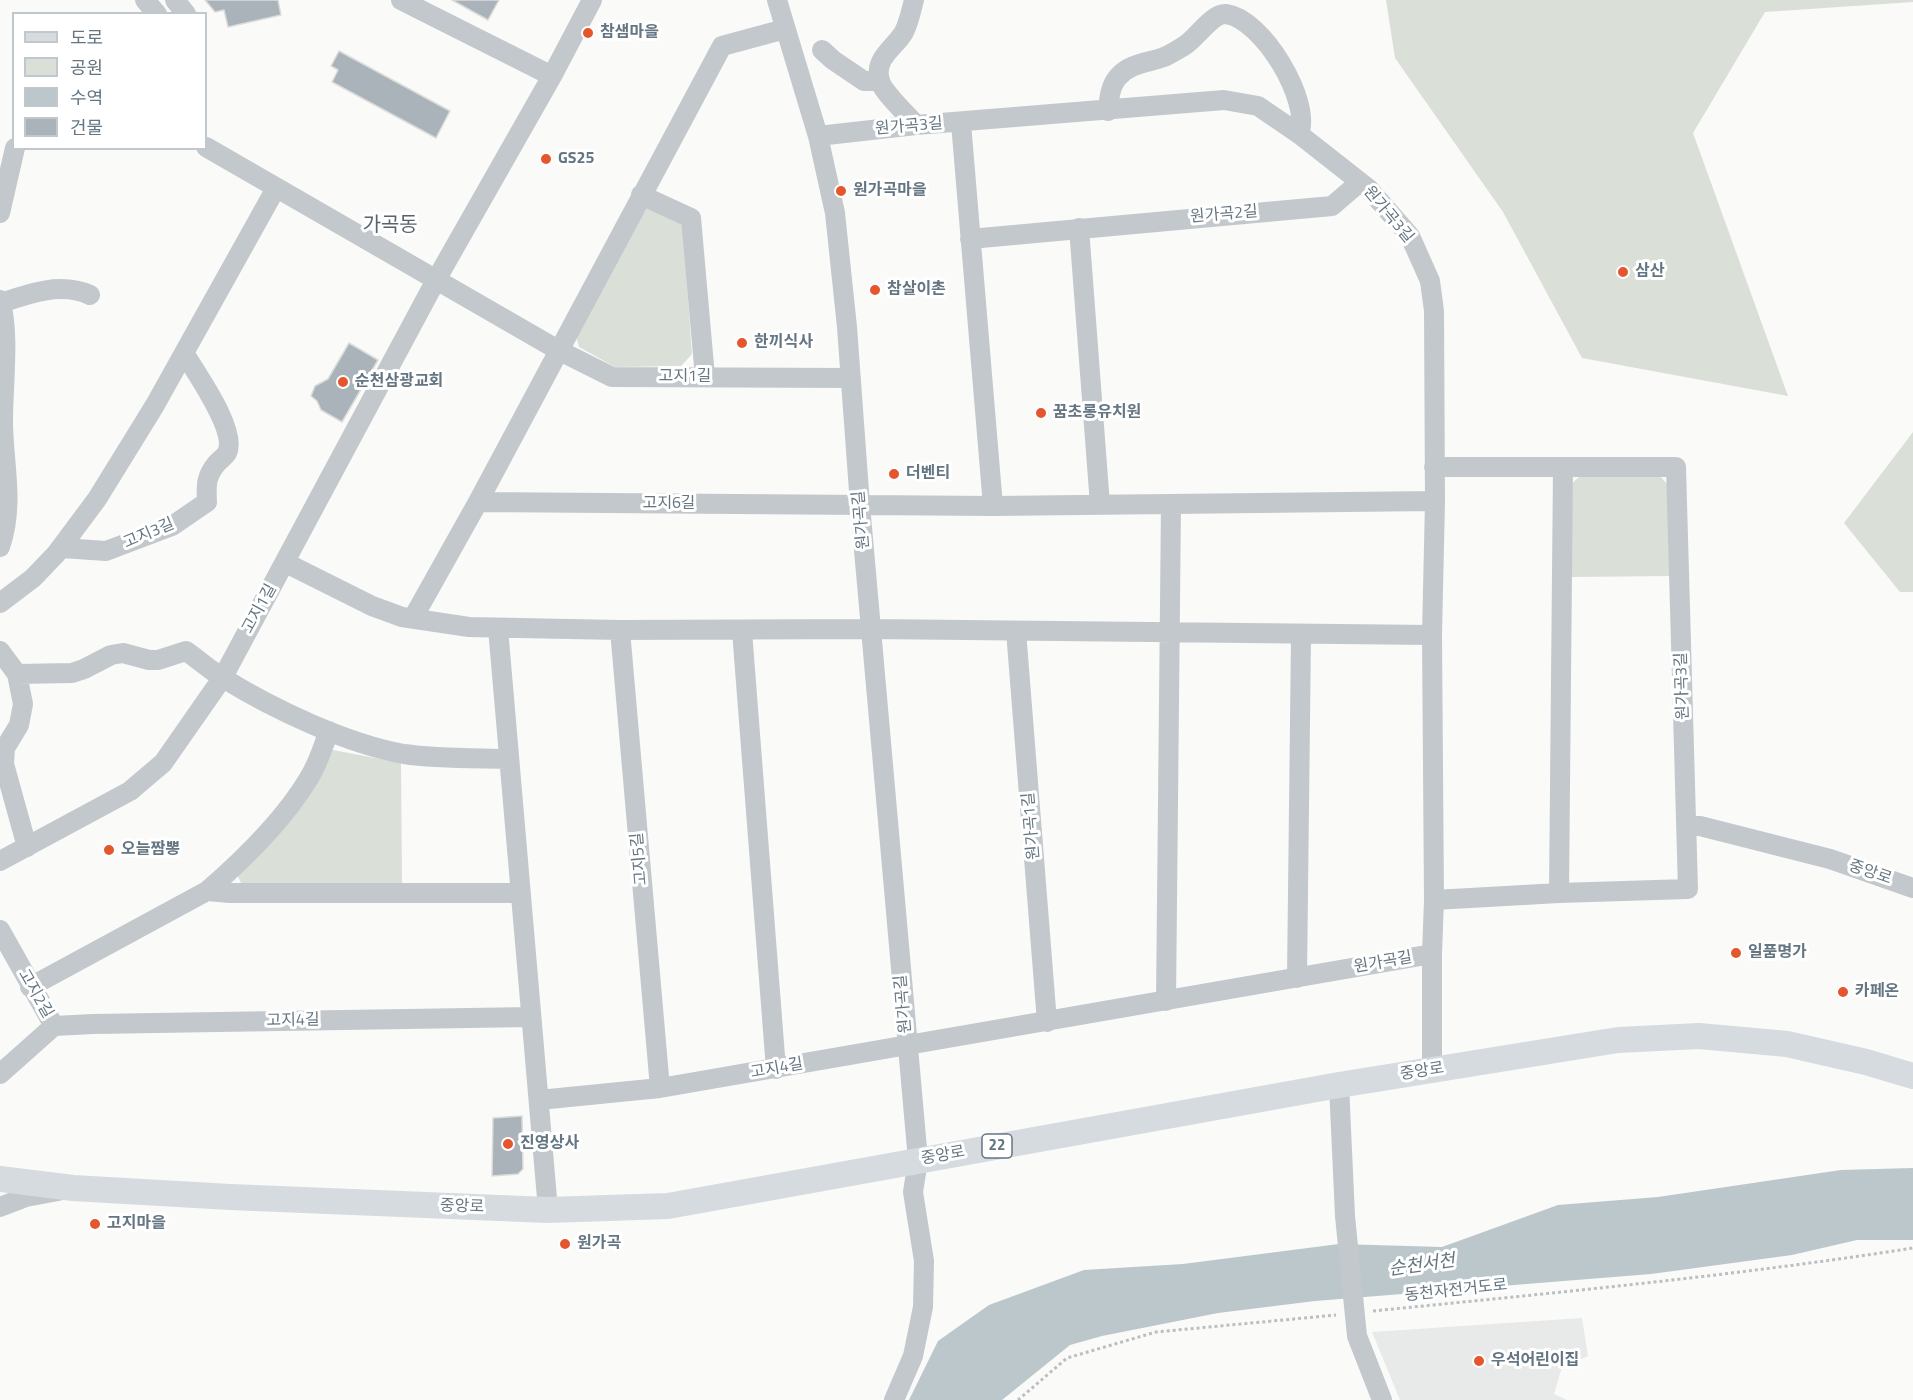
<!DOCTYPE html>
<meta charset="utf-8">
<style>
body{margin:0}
#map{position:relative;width:1913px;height:1400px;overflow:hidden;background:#fafaf8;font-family:"Titillium Web","Noto Sans KR",sans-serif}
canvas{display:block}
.legend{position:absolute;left:12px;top:12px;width:195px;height:138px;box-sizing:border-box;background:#fff;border:2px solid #c1c8cd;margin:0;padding:8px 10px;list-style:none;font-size:18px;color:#657683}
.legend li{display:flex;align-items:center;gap:12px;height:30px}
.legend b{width:30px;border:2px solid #c1c8cd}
</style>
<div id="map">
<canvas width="1913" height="1400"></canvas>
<ul class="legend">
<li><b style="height:8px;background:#d6dbdf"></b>도로</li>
<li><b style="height:16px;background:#dadfd7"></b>공원</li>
<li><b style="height:16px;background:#bbc7cb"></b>수역</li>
<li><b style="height:16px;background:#aab3b9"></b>건물</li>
</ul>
</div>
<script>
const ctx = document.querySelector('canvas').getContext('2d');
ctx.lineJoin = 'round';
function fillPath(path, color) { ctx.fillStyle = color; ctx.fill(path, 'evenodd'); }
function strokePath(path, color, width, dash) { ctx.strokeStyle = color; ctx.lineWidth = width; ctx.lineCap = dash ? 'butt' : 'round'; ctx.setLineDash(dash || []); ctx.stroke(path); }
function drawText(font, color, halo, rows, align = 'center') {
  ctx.font = font + ' "Titillium Web","Noto Sans KR",sans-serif'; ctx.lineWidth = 6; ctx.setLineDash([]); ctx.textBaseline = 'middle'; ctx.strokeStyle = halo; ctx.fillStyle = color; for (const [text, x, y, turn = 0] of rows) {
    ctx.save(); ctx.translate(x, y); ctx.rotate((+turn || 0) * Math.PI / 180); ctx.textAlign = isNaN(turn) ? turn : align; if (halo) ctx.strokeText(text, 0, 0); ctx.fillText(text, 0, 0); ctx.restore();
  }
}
const built = new Path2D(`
 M1582,1318l6,38 -26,11 -8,27 13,6h-167l-28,-68z`);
const green = new Path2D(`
 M1386,0h527v2l-148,10 -72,121 95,263 -206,-38 -79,-146 -108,-154z
 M646,205l34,17 3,5 9,127 -11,12 -66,1 -36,-20 -4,-15z
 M1913,432v160h-13l-56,-69z
 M1579,477h82l10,12 1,87 -100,1 -3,-91z
 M328,749l73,14 1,122 -154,3 -7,-5 -5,-11z`);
const water = new Path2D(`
 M1913,1168v72h-56l-65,15 -141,19 -336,27 -97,12 -116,23 -32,9 -68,55h-93l29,-59 51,-36 95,-35 99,-6 156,-20 103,3 116,-42 100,-8 183,-27z`);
const building = new Path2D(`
 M205,0h73l3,15 -53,12 -4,-17 -9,2z
 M452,0h47l-11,20z
 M339,51l111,60 -14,27 -104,-56 6,-12 -7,-4z
 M349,343l29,17 -36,62 -21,-12 -4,-9 -6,-5 4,-10 13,-7z
 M522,1116l1,53 -5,5 -26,2 1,-58z`);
const path = new Path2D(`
 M1373,1311c180,-18 361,-35 540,-63
 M1018,1400l49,-42 89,-26 180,-17`);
const minor = new Path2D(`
 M145,0l12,14
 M175,0l11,14
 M401,0l151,76
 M777,0l41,136 17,77 12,114 13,178 58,655 -5,32 11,69 -1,46 -10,49 -19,44
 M914,0c-3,11 -5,22 -10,32 -9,16 -31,26 -24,49 4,13 27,33 36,44
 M822,50l11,10 31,21h16
 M1108,111c1,-12 2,-25 10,-34 12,-14 30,-14 46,-20 7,-3 13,-7 20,-11 13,-8 28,-33 42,-32 37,5 86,88 73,120
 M961,123l32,383
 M818,136l98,-11 308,-25 34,6 41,28 70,55 41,47 20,45 4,30 1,190 -3,134 2,265 -2,54v116
 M206,147l352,203 54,27 239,1
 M641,195l50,23 14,159
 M0,213l15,-65
 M1079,228l21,277
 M970,239l362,-33 28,-24
 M0,300c10,32 3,85 3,120 0,44 12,83 -3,127
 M1,303c29,-10 60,-21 89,-8
 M1434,467h242l12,422 -129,4 -125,7
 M478,502l515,4 442,-5
 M62,548l44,3 66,-25 35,-24c-1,-17 -1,-26 10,-39 3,-3 8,-7 10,-10 11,-22 -31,-80 -43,-100
 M286,563l86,43 30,11 67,10 151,3 251,-1 561,6
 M0,603l33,-25 23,-24 41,-55 58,-94 121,-217
 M413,618l65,-116 244,-456 63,-17
 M498,628l50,582
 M620,630l40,458
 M742,631l34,438
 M1016,631l31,391
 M0,651l17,23 6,30 -4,21 -14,23 -1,16 23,83
 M17,674l55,-1 12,-4 27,-14 12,-2 26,7h9l28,-9c13,9 24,19 37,27 50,31 124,66 181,76 34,5 70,4 105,5
 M1687,826h13l130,33 83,29
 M0,861l130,-70 33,-28 60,-86 213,-397 116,-204 40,-76
 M207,891l23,2h290
 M1559,893l4,-426
 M0,930l54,96
 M1297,978l4,-343
 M30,987l177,-96c37,-32 77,-71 102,-113 9,-14 14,-31 20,-47
 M1166,1001l5,-497
 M54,1026l39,-2 438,-7
 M0,1074l54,-48
 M1339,1085l6,131 12,120 25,64
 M539,1100l121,-12 772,-134
 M0,1207l26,-10 32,-6`);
const major = new Path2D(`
 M0,1179l73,9 157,9 318,13 120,-4 671,-121 279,-45 81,-4 88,8 79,18 47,14`);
const markers = [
 [588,33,6,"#e4572e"],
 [546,159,6,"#e4572e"],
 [841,191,6,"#e4572e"],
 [1623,272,6,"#e4572e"],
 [875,290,6,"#e4572e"],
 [742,343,6,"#e4572e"],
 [343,382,6,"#e4572e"],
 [1041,413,6,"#e4572e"],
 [894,474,6,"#e4572e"],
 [109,850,6,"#e4572e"],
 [1736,953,6,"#e4572e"],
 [1843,992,6,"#e4572e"],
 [508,1144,6,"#e4572e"],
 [95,1224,6,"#e4572e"],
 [565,1244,6,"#e4572e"],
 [1479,1361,6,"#e4572e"]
];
const shields = [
 [997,1146,30]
];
const shieldNames = [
 ["22",997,1146]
];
const poiNames = [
 ["참샘마을",600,33],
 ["GS25",558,159],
 ["원가곡마을",853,191],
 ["삼산",1635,272],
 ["참살이촌",887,290],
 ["한끼식사",754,343],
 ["순천삼광교회",355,382],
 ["꿈초롱유치원",1053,413],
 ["더벤티",906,474],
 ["오늘짬뽕",121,850],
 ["일품명가",1748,953],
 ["카페온",1855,992],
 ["진영상사",520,1144],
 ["고지마을",107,1224],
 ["원가곡",577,1244],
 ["우석어린이집",1491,1361]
];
const streetNames = [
 ["원가곡3길",909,127,-5],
 ["원가곡2길",1224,215,-5],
 ["원가곡3길",1388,215,50],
 ["고지1길",685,377],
 ["고지6길",669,504],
 ["원가곡길",862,520,-95],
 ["고지3길",149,534,-23],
 ["고지1길",260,609,-61],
 ["원가곡3길",1683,686,-92],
 ["원가곡1길",1032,826,-95],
 ["고지5길",640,859,-95],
 ["중앙로",1870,873,19],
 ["원가곡길",1383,963,-10],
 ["고지2길",35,994,60],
 ["원가곡길",904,1004,-95],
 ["고지4길",293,1021,-1],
 ["고지4길",777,1069,-10],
 ["중앙로",1422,1072,-9],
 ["중앙로",943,1156,-10],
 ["중앙로",462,1207,2],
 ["동천자전거도로",1456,1291,-6]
];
const waterNames = [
 ["순천서천",1422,1266,-8]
];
const quarterNames = [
 ["가곡동",390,226]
];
fillPath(built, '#e8e9e9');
fillPath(green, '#dadfd7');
fillPath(water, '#bbc7cb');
fillPath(building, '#aab3b9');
strokePath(building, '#dcdcda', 1.5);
strokePath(path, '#bbbfc2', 3, [3, 3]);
strokePath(minor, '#c3c8cc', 20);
strokePath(major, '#d6dbdf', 26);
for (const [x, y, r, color] of markers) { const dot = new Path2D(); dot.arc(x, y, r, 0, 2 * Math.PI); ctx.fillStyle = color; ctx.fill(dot); strokePath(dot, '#fff', 2); }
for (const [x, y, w] of shields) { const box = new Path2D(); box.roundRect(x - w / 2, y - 12, w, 24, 4.5); ctx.fillStyle = '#fff'; ctx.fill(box); strokePath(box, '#657683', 1.5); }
drawText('bold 15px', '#657683', null, shieldNames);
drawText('bold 16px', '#657683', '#fff', poiNames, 'left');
drawText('16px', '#657683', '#fff', streetNames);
drawText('italic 18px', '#60757c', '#fff', waterNames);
drawText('20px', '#57646e', '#fff', quarterNames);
</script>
